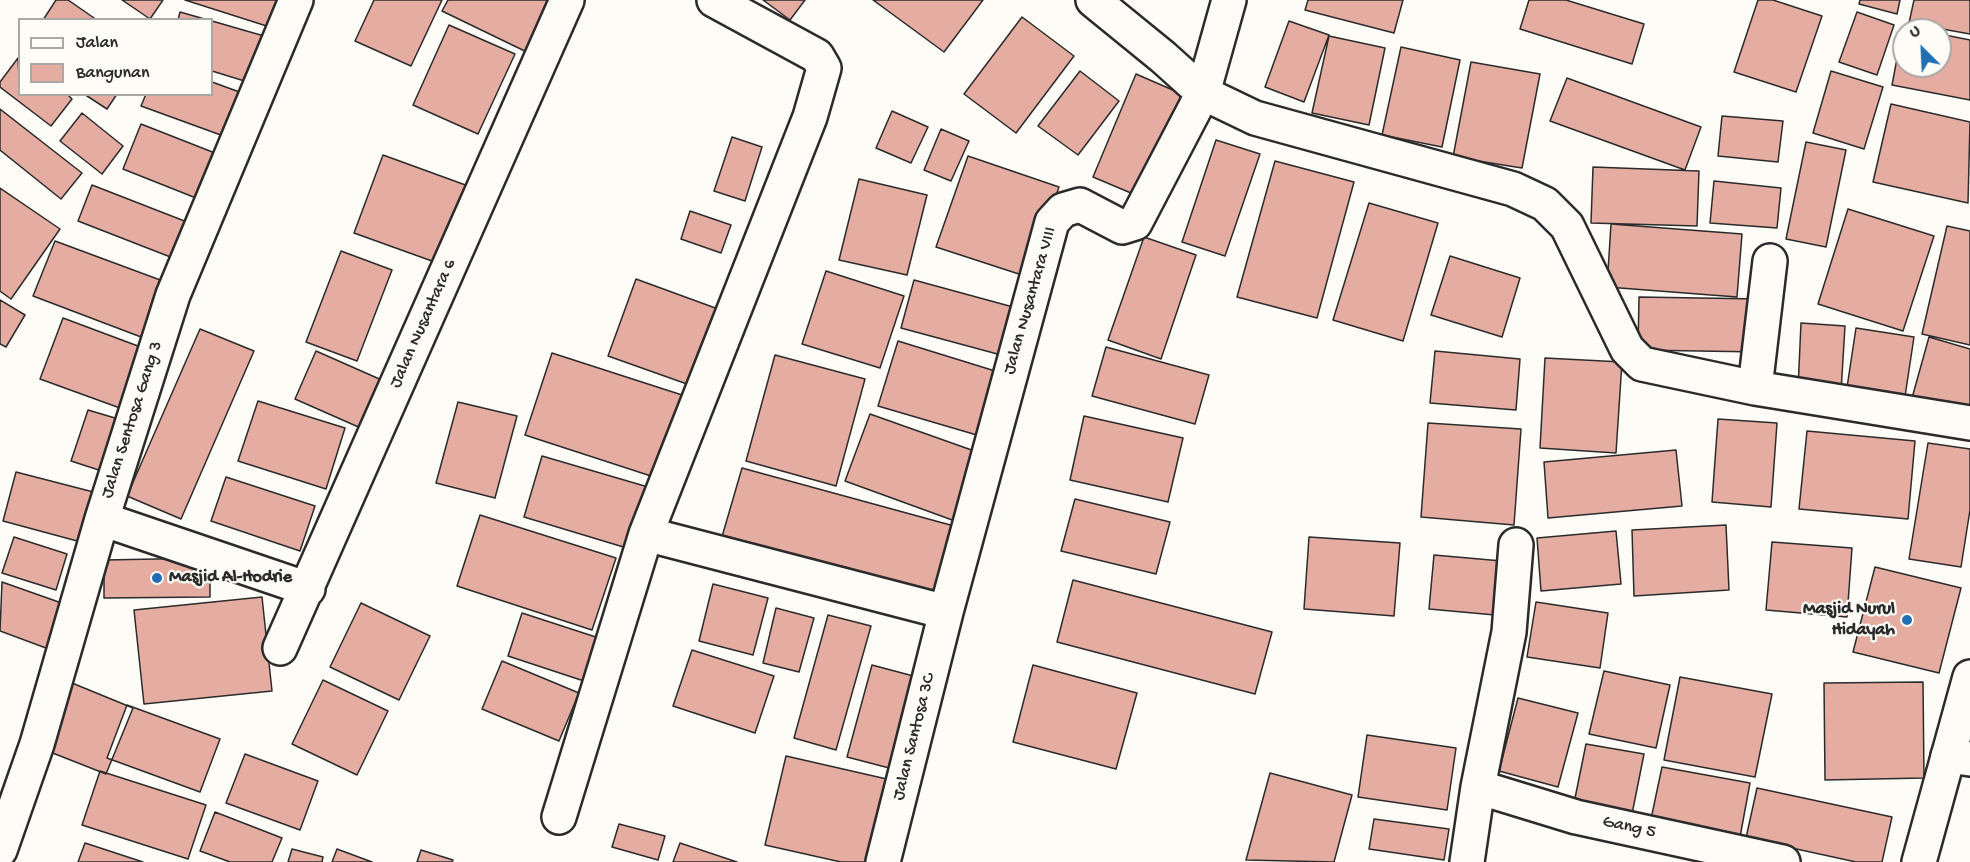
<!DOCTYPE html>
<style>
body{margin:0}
#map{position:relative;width:1970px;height:862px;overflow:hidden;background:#fdfcf7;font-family:"Gochi Hand",sans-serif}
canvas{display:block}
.legend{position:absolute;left:18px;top:18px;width:195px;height:78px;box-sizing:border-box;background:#fdfcf7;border:2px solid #a9a8a5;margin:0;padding:8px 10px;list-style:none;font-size:18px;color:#2b2b2b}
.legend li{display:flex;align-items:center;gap:12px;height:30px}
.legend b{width:30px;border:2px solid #a9a8a5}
.north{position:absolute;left:1892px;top:18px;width:60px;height:60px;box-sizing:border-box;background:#fdfcf7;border:2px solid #a9a8a5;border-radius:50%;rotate:336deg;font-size:16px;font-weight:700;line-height:24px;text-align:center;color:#2b2b2b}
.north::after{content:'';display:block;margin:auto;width:21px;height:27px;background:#1f6fb2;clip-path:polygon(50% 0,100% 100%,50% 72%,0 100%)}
</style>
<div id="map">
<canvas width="1970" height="862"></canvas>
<ul class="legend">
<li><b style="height:8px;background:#fdfcf7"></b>Jalan</li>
<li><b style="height:16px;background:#e5aca1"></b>Bangunan</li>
</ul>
<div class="north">U</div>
</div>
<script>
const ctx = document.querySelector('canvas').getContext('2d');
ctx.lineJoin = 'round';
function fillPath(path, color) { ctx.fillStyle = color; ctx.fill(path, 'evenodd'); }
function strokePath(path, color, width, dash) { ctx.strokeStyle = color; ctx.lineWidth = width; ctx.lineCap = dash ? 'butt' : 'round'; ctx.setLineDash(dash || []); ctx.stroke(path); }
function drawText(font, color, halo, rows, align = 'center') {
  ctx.font = font + ' "Gochi Hand",sans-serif'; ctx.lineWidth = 4.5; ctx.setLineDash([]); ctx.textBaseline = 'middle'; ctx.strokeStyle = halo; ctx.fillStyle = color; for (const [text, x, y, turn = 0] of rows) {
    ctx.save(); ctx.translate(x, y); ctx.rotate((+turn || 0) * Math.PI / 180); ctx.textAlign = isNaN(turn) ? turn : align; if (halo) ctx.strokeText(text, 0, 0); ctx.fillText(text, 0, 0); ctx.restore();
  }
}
const building = new Path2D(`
 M56,0h12l29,20h-54z
 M122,0h41l-13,19z
 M185,0h100l-9,29z
 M374,0h68l-31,66 -56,-25z
 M448,0h111l-26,55 -91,-44z
 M763,0h42l-15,20z
 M873,0h110l-39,52z
 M1308,0h95l-9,33 -89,-23z
 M1529,0h37l78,24 -12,40 -112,-35z
 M1758,0h15l49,16 -26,76 -62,-20z
 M1860,0h40l-3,14 -38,-10z
 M1914,0h56v34l-61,-11z
 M180,12l28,8h-30z
 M1857,12l37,13 -17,50 -38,-13z
 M1022,17l52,39 -58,77 -52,-39z
 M212,21l52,15 -13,47 -39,-12z
 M1289,21l40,14 -25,67 -39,-15z
 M449,25l66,29 -37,80 -65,-29z
 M1903,27l14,3h-13v36h36v-32l30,6v60l-78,-15z
 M1329,36l56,12 -16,77 -57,-12z
 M1401,47l59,13 -18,87 -60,-12z
 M18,58l2,36h47l5,5 -21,27 -51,-39v-5z
 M1471,62l69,12 -18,94 -69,-11z
 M1080,71l39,30 -41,54 -40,-29z
 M1831,71l52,16 -19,62 -51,-16z
 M1136,74l46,20 -44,102 -45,-19z
 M1567,78l134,49 -16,43 -135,-49z
 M212,82l33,12 -16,44 -88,-32 5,-12h66z
 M84,94h33l-10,15z
 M1891,104l79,18 -2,81 -95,-21z
 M0,109l82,64 -21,26 -61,-49z
 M892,111l36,16 -17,36 -35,-15z
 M82,113l41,33 -21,28 -42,-33z
 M1722,116l61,5 -5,41 -60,-6z
 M141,124l79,31 -19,45 -78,-31z
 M941,129l28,12 -18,40 -27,-11z
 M732,137l30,10 -17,54 -31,-10z
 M1216,140l44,14 -35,102 -43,-14z
 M1806,142l40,8 -20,97 -40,-8z
 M383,155l88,32 -28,78 -89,-32z
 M968,156l91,31 -31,90 -92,-30z
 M1275,161l79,21 -37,136 -80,-21z
 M1593,167l106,4 -2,55 -106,-3z
 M859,179l68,16 -20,80 -68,-15z
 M1714,181l67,7 -4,40 -67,-5z
 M92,185l95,37 -14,36 -95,-37z
 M0,188l60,41 -49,70 -11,-8z
 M1369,203l69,20 -35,118 -70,-21z
 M1848,209l86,27 -31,95 -85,-27z
 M690,211l41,14 -10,28 -40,-14z
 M1611,224l131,10 -5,63 -130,-10z
 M1947,226l23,5v114l-48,-11z
 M1144,237l52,18 -35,104 -53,-19z
 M55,241l116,43 -22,56 -116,-44z
 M341,251l51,19 -35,91 -51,-19z
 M1450,256l70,22 -18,59 -71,-22z
 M826,271l78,25 -24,72 -78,-24z
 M636,279l93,34 -28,76 -93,-33z
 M914,280l99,27 -12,48 -100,-27z
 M1639,297l121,2v53l-122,-2z
 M0,300l25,15 -19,32 -6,-3z
 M63,318l91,34 -23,60 -91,-33z
 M1801,323l44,3 -4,66 -43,-3z
 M1856,328l58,9 -10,66 -58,-9z
 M200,329l54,22 -73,168 -54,-23z
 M1929,337l41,12v66l-58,-17z
 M898,341l110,34 -21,63 -109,-32z
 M1106,347l103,28 -14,49 -103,-28z
 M316,351l77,34 -21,48 -77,-34z
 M1435,351l85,8 -4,51 -86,-7z
 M552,353l130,42 -28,82 -129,-42z
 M775,355l90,24 -29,107 -90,-25z
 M1545,358l77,4 -6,91 -76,-5z
 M258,401l87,27 -19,61 -88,-28z
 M458,402l59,14 -22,82 -59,-15z
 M88,410l37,11 -17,52 -37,-12z
 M870,414l110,39 -25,68 -110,-40z
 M1084,416l99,22 -15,64 -98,-22z
 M1718,419l59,4 -6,84 -59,-5z
 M1428,423l93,6 -7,96 -93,-8z
 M1807,431l108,10 -7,78 -109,-10z
 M1928,443l42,6v61l-9,57 -52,-8z
 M1676,450l6,56 -134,12 -4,-56z
 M542,456l106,31 -18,62 -106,-32z
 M742,468l212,58 -22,79 -213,-58z
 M16,472l89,23 -13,50 -89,-24z
 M226,477l89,29 -15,45 -89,-30z
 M1075,499l95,23 -14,52 -95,-23z
 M480,515l136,43 -24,72 -135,-44z
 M1726,525l3,65 -95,6 -2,-66z
 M1616,531l5,53 -80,7 -4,-53z
 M14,537l53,17 -11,36 -54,-17z
 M1309,537l91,6 -6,73 -90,-7z
 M1772,542l80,6 -5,69 -81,-7z
 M1434,555l68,6 -7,54 -66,-6z
 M210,558v39l-106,1v-38z
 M1875,567l86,21 -22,85 -86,-21z
 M1073,580l199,52 -17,62 -198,-52z
 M2,582l68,24 -16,45 -54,-20z
 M713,584l55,14 -15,57 -54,-14z
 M262,597l10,94 -128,13 -10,-94z
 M1536,602l72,11 -8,55 -73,-11z
 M361,603l69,33 -31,64 -69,-33z
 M776,608l38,10 -15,54 -36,-9z
 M522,613l83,27 -15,43 -82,-27z
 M828,615l43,11 -35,124 -42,-12z
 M692,650l82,26 -19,57 -82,-27z
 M502,661l77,32 -20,48 -77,-32z
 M872,665l45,12 -24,92 -46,-12z
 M1033,665l104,28 -21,76 -103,-27z
 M1604,671l66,14 -14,63 -67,-14z
 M1680,677l92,17 -17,83 -91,-17z
 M323,680l65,31 -31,64 -65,-31z
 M1923,682l1,96 -99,2 -1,-97z
 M72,683l61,25 -27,66 -61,-24z
 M1518,698l60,15 -20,74 -59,-16z
 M127,705l93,34 -20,53 -93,-34z
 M1367,735l89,13 -9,62 -89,-13z
 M1586,744l58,10 -13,65 -58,-11z
 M245,754l73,27 -18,49 -74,-27z
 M786,756l105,24 -19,82h-31l-76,-17z
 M1662,767l88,16 -10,54 -89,-18z
 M100,771l106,34 -18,54 -106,-34z
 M1270,773l82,22 -18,67 -88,-2z
 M1757,788l135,29 -10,45h-26l-110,-24z
 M215,812l67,26 -10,24h-42l-30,-11z
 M1374,819l75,10 -5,31 -75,-11z
 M619,824l46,12 -7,24 -46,-13z
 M85,843l58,19h-65z
 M680,843l57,19h-64z
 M292,849l31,8 -1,5h-34z
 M337,849l35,13h-40z
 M421,850l32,10 -1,2h-35z`);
const minor = new Path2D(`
 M1093,0l70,57 40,36 52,25 258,71 32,15 22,22 60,123 15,15 113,24 215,35
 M1755,388l15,-127
 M102,519l206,70
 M646,534l300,78
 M280,648l287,-648
 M1948,756l22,3
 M1478,787l98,30 207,45
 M559,817l87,-283 164,-417 14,-49 -7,-12 -103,-56
 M0,850l37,-106 65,-225 71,-224 123,-295
 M883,862l63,-250 106,-390 11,-12 17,-5 42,22 13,-4 68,-130 26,-93
 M1467,862l11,-75 31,-155 7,-87`);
const tertiary = new Path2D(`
 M1919,862l51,-185`);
const markers = [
 [157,578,6,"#1f6fb2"],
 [1907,620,6,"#1f6fb2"]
];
const streetNames = [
 ["Jalan Nusantara VIII",1031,301,-74],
 ["Jalan Nusantara 6",424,324,-66],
 ["Jalan Sentosa Gang 3",133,420,-72],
 ["Jalan Santosa 3C",915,737,-76],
 ["Gang 5",1629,828,12]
];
const poiNames = [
 ["Masjid Al-Hodrie",169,578],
 ["Masjid Nurul",1895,610,"right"],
 ["Hidayah",1895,631,"right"]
];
fillPath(building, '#e5aca1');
strokePath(building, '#2b2b2b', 1.5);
strokePath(minor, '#2b2b2b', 38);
strokePath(tertiary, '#2b2b2b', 38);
strokePath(minor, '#fdfcf7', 33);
strokePath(tertiary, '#fdfcf7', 33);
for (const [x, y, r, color] of markers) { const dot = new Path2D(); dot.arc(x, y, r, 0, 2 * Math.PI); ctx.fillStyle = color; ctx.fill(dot); strokePath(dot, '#fdfcf7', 2); }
drawText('18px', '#2b2b2b', '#fdfcf7', streetNames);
drawText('bold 18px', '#2b2b2b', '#fdfcf7', poiNames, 'left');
</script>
